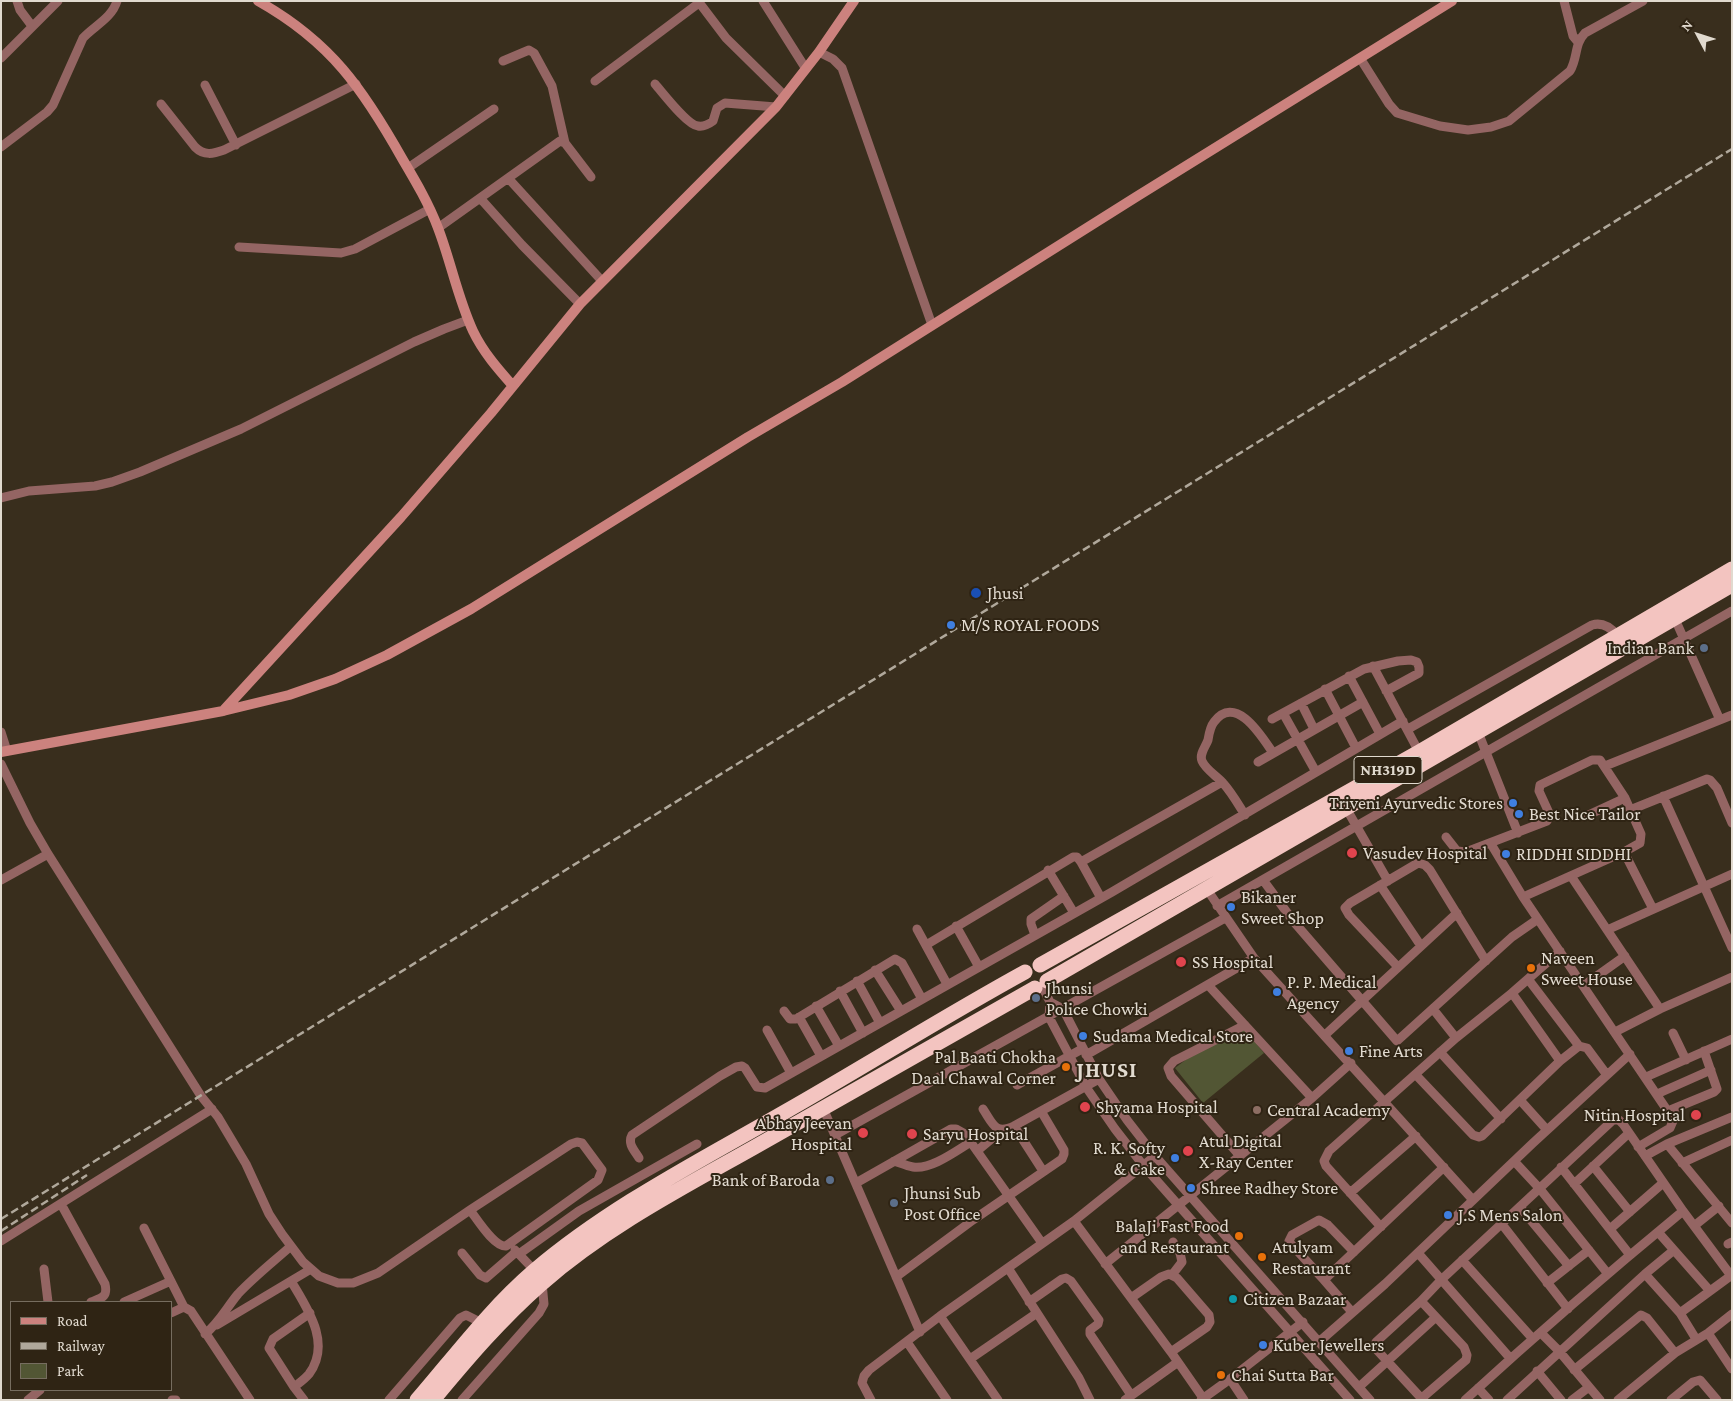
<!DOCTYPE html>
<style>
body{margin:0}
#map{position:relative;width:1733px;height:1401px;overflow:hidden;background:#392e1d;font-family:"Crimson Pro",serif}
canvas{display:block}
.frame{position:absolute;inset:0;border:2px solid #e1dacf;pointer-events:none}
.legend{position:absolute;left:10px;top:1301px;width:162px;height:90px;box-sizing:border-box;background:#2f2414;border:1px solid #766d5f;margin:0;padding:6px 9px;list-style:none;font-size:15px;color:#e1dacf}
.legend li{display:flex;align-items:center;gap:10px;height:25px}
.legend b{width:25px;border:1px solid #766d5f}
.north{position:absolute;left:1673px;top:10px;width:50px;height:50px;-webkit-text-stroke:4px #2f2414;paint-order:stroke;rotate:310deg;font-size:14px;font-weight:700;line-height:20px;text-align:center;color:#e1dacf}
.north::after{content:'';display:block;margin:auto;width:18px;height:22px;background:#e1dacf;clip-path:polygon(50% 0,100% 100%,50% 72%,0 100%)}
</style>
<div id="map">
<canvas width="1733" height="1401"></canvas>
<div class="frame"></div>
<ul class="legend">
<li><b style="height:6px;background:#cc827e"></b>Road</li>
<li><b style="height:6px;background:#b0a89b"></b>Railway</li>
<li><b style="height:14px;background:#525634"></b>Park</li>
</ul>
<div class="north">N</div>
</div>
<script>
const ctx = document.querySelector('canvas').getContext('2d');
ctx.lineJoin = 'round';
function fillPath(path, color) { ctx.fillStyle = color; ctx.fill(path, 'evenodd'); }
function strokePath(path, color, width, dash) { ctx.strokeStyle = color; ctx.lineWidth = width; ctx.lineCap = dash ? 'butt' : 'round'; ctx.setLineDash(dash || []); ctx.stroke(path); }
function drawText(font, color, halo, rows, align = 'center') {
  ctx.font = font + ' "Crimson Pro",serif'; ctx.lineWidth = 4; ctx.setLineDash([]); ctx.textBaseline = 'middle'; ctx.strokeStyle = halo; ctx.fillStyle = color; for (const [text, x, y, turn = 0] of rows) {
    ctx.save(); ctx.translate(x, y); ctx.rotate((+turn || 0) * Math.PI / 180); ctx.textAlign = isNaN(turn) ? turn : align; if (halo) ctx.strokeText(text, 0, 0); ctx.fillText(text, 0, 0); ctx.restore();
  }
}
const green = new Path2D(`
 M1243,1028l21,25 -61,50 -28,-35 30,-23z`);
const street = new Path2D(`
 M17,1l3,9 12,16
 M698,1l28,37 59,58
 M763,1l43,68
 M1564,1l9,35 5,6
 M819,52l14,7 9,9 90,257
 M1,58l57,-57
 M1360,58l29,46 8,9 43,13 28,4 23,-3 18,-6 61,-50c8,-13 4,-27 15,-38l58,-32
 M503,61l26,-11 5,3 18,33 13,57
 M595,81l104,-78
 M655,84c8,9 32,41 43,42 5,1 11,-2 15,-5l4,-13 8,-5 51,4
 M205,85l31,60
 M161,104l34,43c9,9 18,7 29,3l132,-66
 M1,147l46,-35 6,-7 30,-67c11,-12 29,-20 34,-37
 M408,168l86,-59
 M508,178l94,103
 M480,198l42,47 58,59
 M438,228l122,-87 5,2 26,34
 M239,247l102,6 14,-4 75,-40
 M1,498l28,-7 66,-5 17,-4 28,-10 101,-43 173,-87 30,-13 24,-9
 M1675,619l45,101
 M1373,666l46,86
 M1349,676l31,58
 M1325,689l31,59
 M1301,703l13,26
 M1283,713l33,59
 M1272,719l92,-50 34,-8 13,-1 6,2 2,5v6l-33,18
 M1408,729l184,-104c10,-3 19,3 25,10
 M1,732l6,19
 M1478,732l40,101
 M1258,762l105,-60
 M1,764l29,59 18,31 153,242 17,21 28,47 23,50 13,20 21,28 16,14 19,7h15l25,-10 92,-63 101,-66 6,-2 5,1 20,27 -4,10 -92,66c-12,1 -29,-27 -36,-36
 M1605,766l127,-51
 M1663,796l69,152
 M1346,808l42,73
 M1630,810l77,-31 3,1 7,8 15,35
 M1245,815c-7,-11 -13,-22 -22,-32 -6,-7 -17,-13 -21,-22 -3,-7 4,-15 6,-21 1,-6 2,-13 6,-18 22,-29 48,15 59,31
 M1584,817l41,-19
 M1446,837l11,14 9,1 81,-31 3,-6 -11,-24 1,-6 52,-25h8l25,38 16,36 -1,9 -16,9 -101,45
 M1491,844l32,53 148,219 2,5 -3,7 -32,19
 M1624,852l29,57
 M1081,862l141,-80
 M1048,870l26,43
 M1571,876l89,133
 M1,880l47,-26
 M1263,880l31,42 103,119 115,-104 26,-18
 M1380,885l41,61
 M1206,888l48,70 219,242
 M1217,906l515,-295
 M956,926l23,41
 M917,929l30,55
 M1607,930l125,-56
 M1035,935l-4,-11v-5l33,-23
 M926,945l147,-88h4l4,5 20,36
 M1398,967l-49,-52 -4,-7 5,-5 68,-40 7,2 5,5 56,91
 M875,970l26,41
 M1528,979l51,67
 M857,981l23,42
 M1208,985l104,113
 M1042,986l8,16 -1,15 37,70 29,42 28,36 207,235
 M1583,986l42,-30
 M840,991l23,42
 M1512,993l48,68
 M1050,1002l13,7 36,70 28,41 28,36 215,244
 M816,1006l23,40
 M1433,1009l23,29
 M784,1011l6,8h6l99,-60 7,4 20,36
 M799,1017l22,39
 M767,1030l24,43
 M1615,1032l45,-23 72,-32
 M1673,1033l13,27
 M1325,1035l132,-122
 M1440,1052l61,67
 M1086,1055l168,-97
 M1416,1075l57,60 6,2 3,-1 78,-75 19,-15 8,2 20,27
 M1646,1077l86,-38
 M1017,1085l65,-36
 M1657,1094l54,-24
 M1520,1100l27,30
 M823,1108l97,224
 M983,1109c10,15 12,26 31,17
 M1668,1111l46,-19 3,-3 -13,-38
 M835,1135l390,-217
 M1667,1144l65,79
 M977,1151l25,-21
 M1240,1156l-69,-80 -3,-8 6,-7 71,-36
 M1645,1156l22,-12 65,-27
 M639,1158c-4,-7 -12,-14 -7,-23l88,-59 16,-9 6,-1 3,2 12,19 8,1 347,-196 291,-171
 M894,1161c6,2 13,5 19,6 18,3 43,-16 58,-25
 M1514,1161l26,28 68,85
 M1682,1163l50,-23
 M1593,1166l37,46
 M1561,1167l69,88
 M1043,1171l-29,-45 85,-47
 M856,1183l95,-54h5l9,5 77,109
 M1574,1184l55,-51
 M1350,1193l66,-57
 M61,1204l44,80c3,13 -3,14 -14,18
 M1520,1207l49,59
 M1074,1221l97,131 32,46
 M1501,1223l67,86
 M1694,1226l25,-20
 M1381,1227l-55,-61 -2,-5 5,-10 127,-113 56,-45 48,-42
 M144,1228l40,79
 M1610,1229l53,-46
 M1658,1232l52,59
 M1,1241l211,-132
 M1728,1244l4,-2
 M515,1250l20,21
 M462,1253l18,22 6,3 30,-26
 M1418,1253l92,105
 M519,1254l60,-43 118,-67
 M1462,1260l71,79
 M1105,1264l207,-166 39,-35
 M1008,1268l71,110 11,22
 M44,1269l4,33
 M1645,1274l35,39 16,26
 M1172,1275l10,-13 -2,-9 -7,-11
 M896,1277l77,-57 89,-61 2,-5v-4l-23,-39
 M1324,1280l-33,-36 -2,-3 3,-6 27,-15 9,5 26,27
 M291,1281c16,27 41,62 18,93 -4,5 -10,9 -15,13
 M1547,1283l42,-33
 M1131,1298l30,-21 8,-3 8,4 32,37 1,7 -3,5 -36,25
 M1421,1301l43,46 3,8 -1,5 -44,38
 M124,1302l47,-21
 M1029,1302l33,-23 4,-1 5,3 28,39 -1,4 -8,6v4l41,61
 M1352,1312l-28,-32 120,-113
 M171,1313l13,-6 7,4 59,89
 M1680,1313l52,-38
 M940,1316l58,84
 M217,1325l94,-56
 M1541,1333l18,18 41,49
 M1708,1333l24,36
 M205,1334c14,-11 22,-27 33,-40 16,-17 35,-32 53,-48
 M1320,1341l65,-57 148,-141 97,-89
 M907,1342l40,58
 M970,1359l67,-46
 M1574,1370l67,-55 6,3 28,35
 M1537,1371l24,29
 M1230,1379l14,21
 M1359,1387l77,-70
 M1478,1388l11,12
 M28,1400l12,-10
 M172,1400h4
 M304,1400l-10,-13 -25,-39 4,-9 37,-26
 M389,1400l71,-82 6,-3 16,8
 M462,1400l77,-87 5,-9 -2,-21
 M871,1400l-9,-17 2,-7 5,-6 71,-54 134,-95 81,-65
 M1125,1400l53,-38
 M1201,1400l29,-21 73,-57
 M1423,1400l-47,-51v-7l45,-41 20,-21 172,-160h6l4,4 60,87 49,66
 M1465,1400c71,-65 144,-128 218,-189
 M1507,1400l138,-126 29,-24
 M1572,1400l17,-13
 M1618,1400l57,-47 33,-20 24,-19
 M1671,1400l22,-18 7,-2 17,20`);
const secondary = new Path2D(`
 M258,1c73,41 105,88 145,159 13,22 26,44 35,68 13,34 20,71 35,103 10,21 25,38 40,55
 M223,711l178,-194 90,-104 89,-109 196,-197 43,-55 35,-51
 M1,752l222,-41 66,-16 46,-16 52,-24 84,-46 277,-172 94,-55 294,-185 316,-196`);
const highway = new Path2D(`
 M1040,965l379,-213 313,-183
 M1047,981l685,-396
 M417,1400c38,-44 73,-91 117,-129 75,-64 164,-109 249,-158 81,-46 160,-96 242,-141
 M433,1400c34,-41 68,-81 108,-116 64,-56 139,-95 212,-136 94,-54 188,-107 282,-160`);
const rail = new Path2D(`
 M1,1219l1731,-1070
 M1,1231l86,-56`);
const markers = [
 [976,593,6,"#1a4fb4"],
 [951,625,5,"#3f7fe0"],
 [1704,648,5,"#5c6f8a"],
 [1513,803,5,"#3f7fe0"],
 [1519,814,5,"#3f7fe0"],
 [1352,853,6,"#e0444e"],
 [1506,854,5,"#3f7fe0"],
 [1231,907,5,"#3f7fe0"],
 [1181,962,6,"#e0444e"],
 [1531,968,5,"#e8710a"],
 [1277,992,5,"#3f7fe0"],
 [1036,998,5,"#5c6f8a"],
 [1083,1036,5,"#3f7fe0"],
 [1349,1051,5,"#3f7fe0"],
 [1066,1067,5,"#e8710a"],
 [1085,1107,6,"#e0444e"],
 [1257,1110,5,"#8d6e63"],
 [1696,1115,6,"#e0444e"],
 [863,1133,6,"#e0444e"],
 [912,1134,6,"#e0444e"],
 [1188,1151,6,"#e0444e"],
 [1175,1158,5,"#3f7fe0"],
 [830,1180,5,"#5c6f8a"],
 [1191,1188,5,"#3f7fe0"],
 [894,1203,5,"#5c6f8a"],
 [1448,1215,5,"#3f7fe0"],
 [1239,1236,5,"#e8710a"],
 [1262,1257,5,"#e8710a"],
 [1233,1299,5,"#0f9aa8"],
 [1263,1345,5,"#3f7fe0"],
 [1221,1375,5,"#e8710a"]
];
const shields = [
 [1388,770,68]
];
const shieldNames = [
 ["NH319D",1388,770]
];
const poiNames = [
 ["Jhusi",987,593],
 ["M/S ROYAL FOODS",961,625],
 ["Indian Bank",1694,648,"right"],
 ["Triveni Ayurvedic Stores",1503,803,"right"],
 ["Best Nice Tailor",1529,814],
 ["Vasudev Hospital",1363,853],
 ["RIDDHI SIDDHI",1516,854],
 ["Bikaner",1241,897],
 ["Sweet Shop",1241,918],
 ["Naveen",1541,958],
 ["Sweet House",1541,979],
 ["SS Hospital",1192,962],
 ["P. P. Medical",1287,982],
 ["Agency",1287,1003],
 ["Jhunsi",1046,988],
 ["Police Chowki",1046,1009],
 ["Sudama Medical Store",1093,1036],
 ["Fine Arts",1359,1051],
 ["Pal Baati Chokha",1056,1057,"right"],
 ["Daal Chawal Corner",1056,1078,"right"],
 ["Shyama Hospital",1096,1107],
 ["Central Academy",1267,1110],
 ["Nitin Hospital",1685,1115,"right"],
 ["Abhay Jeevan",852,1123,"right"],
 ["Hospital",852,1144,"right"],
 ["Saryu Hospital",923,1134],
 ["Atul Digital",1199,1141],
 ["X-Ray Center",1199,1162],
 ["R. K. Softy",1165,1148,"right"],
 ["& Cake",1165,1169,"right"],
 ["Bank of Baroda",820,1180,"right"],
 ["Shree Radhey Store",1201,1188],
 ["Jhunsi Sub",904,1193],
 ["Post Office",904,1214],
 ["J.S Mens Salon",1458,1215],
 ["BalaJi Fast Food",1229,1226,"right"],
 ["and Restaurant",1229,1247,"right"],
 ["Atulyam",1272,1247],
 ["Restaurant",1272,1268],
 ["Citizen Bazaar",1243,1299],
 ["Kuber Jewellers",1273,1345],
 ["Chai Sutta Bar",1231,1375]
];
const districtNames = [
 ["JHUSI",1107,1070]
];
fillPath(green, '#525634');
strokePath(street, '#946563', 9);
strokePath(secondary, '#cc827e', 10);
strokePath(highway, '#f3c4c0', 15);
strokePath(rail, '#b0a89b', 2.5, [8, 4]);
for (const [x, y, r, color] of markers) { const dot = new Path2D(); dot.arc(x, y, r, 0, 2 * Math.PI); ctx.fillStyle = color; ctx.fill(dot); strokePath(dot, '#2f2414', 2); }
for (const [x, y, w] of shields) { const box = new Path2D(); box.roundRect(x - w / 2, y - 13.5, w, 27, 4); ctx.fillStyle = '#2f2414'; ctx.fill(box); strokePath(box, '#e1dacf', 1); }
drawText('bold 16px', '#e1dacf', null, shieldNames);
drawText('18px', '#e1dacf', '#2f2414', poiNames, 'left');
ctx.letterSpacing = '1px';
drawText('bold 22px', '#e1dacf', '#2f2414', districtNames);
ctx.letterSpacing = '0px';
</script>
